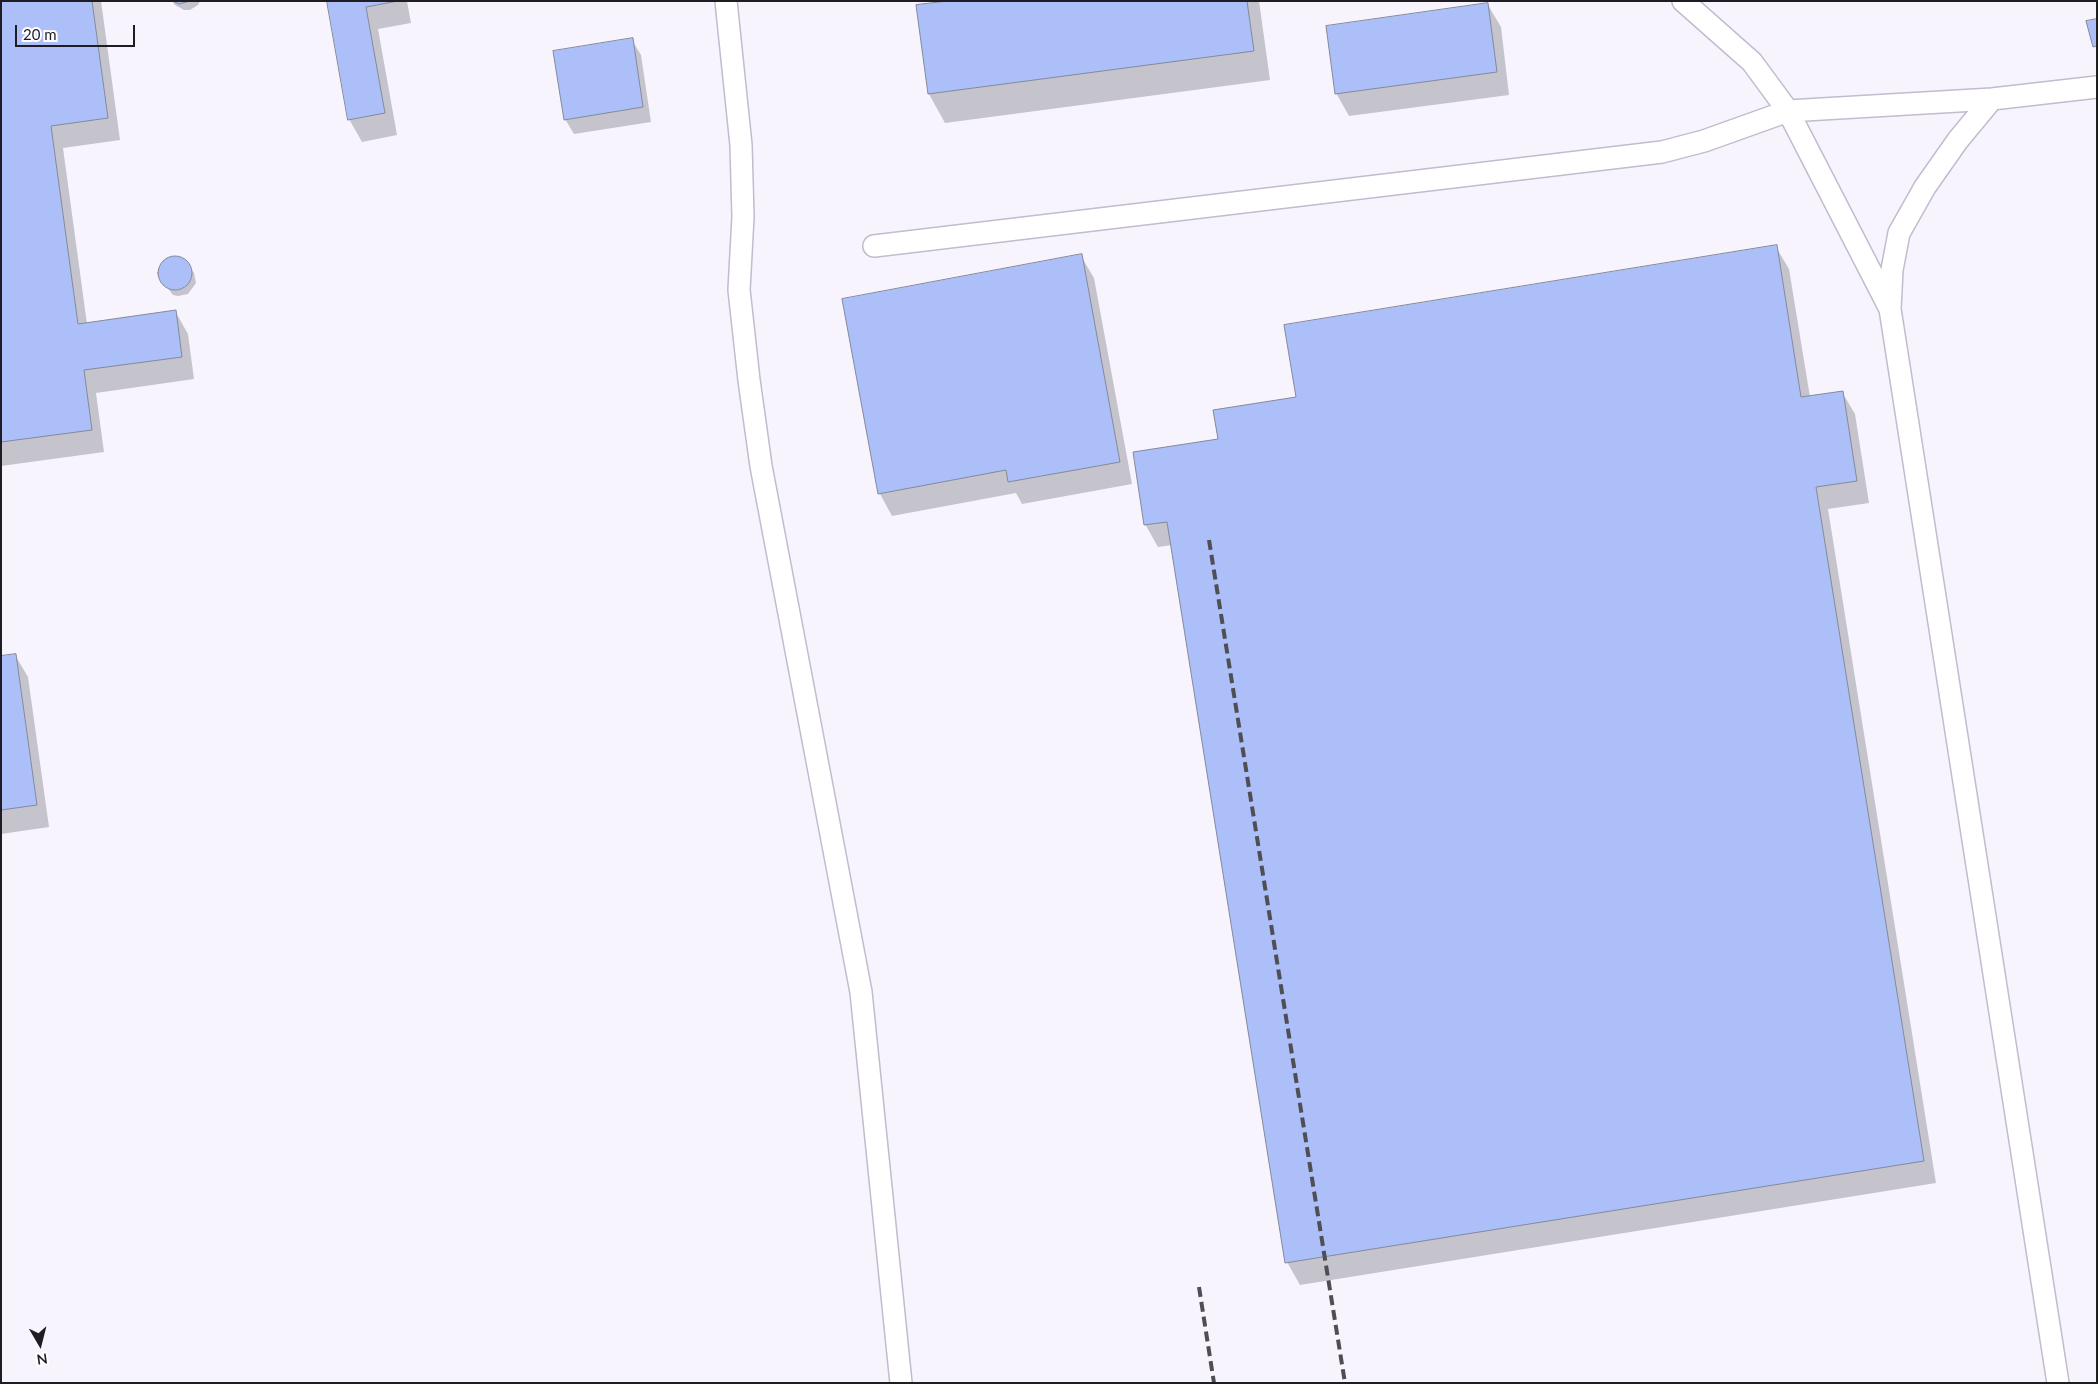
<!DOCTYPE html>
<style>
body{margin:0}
#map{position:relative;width:2098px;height:1384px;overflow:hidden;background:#f7f4fe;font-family:Lato,sans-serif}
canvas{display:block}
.frame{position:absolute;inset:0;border:2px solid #1f1d23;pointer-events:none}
.north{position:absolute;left:15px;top:1319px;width:50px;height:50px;-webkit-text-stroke:4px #fff;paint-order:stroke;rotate:172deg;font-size:14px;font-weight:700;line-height:20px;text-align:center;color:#1f1d23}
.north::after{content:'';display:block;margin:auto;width:18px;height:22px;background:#1f1d23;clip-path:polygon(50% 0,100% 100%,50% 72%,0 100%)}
.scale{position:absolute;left:15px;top:25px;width:120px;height:22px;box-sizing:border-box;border:2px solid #1f1d23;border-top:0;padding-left:6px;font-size:15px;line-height:18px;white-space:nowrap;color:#1f1d23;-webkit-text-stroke:4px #fff;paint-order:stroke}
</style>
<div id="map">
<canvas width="2098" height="1384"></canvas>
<div class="frame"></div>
<div class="north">N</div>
<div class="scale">20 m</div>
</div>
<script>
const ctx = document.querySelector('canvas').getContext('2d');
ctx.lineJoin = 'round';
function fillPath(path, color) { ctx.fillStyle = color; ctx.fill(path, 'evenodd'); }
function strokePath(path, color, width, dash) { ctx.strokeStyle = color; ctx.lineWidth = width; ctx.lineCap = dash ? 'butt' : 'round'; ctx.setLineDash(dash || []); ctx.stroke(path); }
const shadow = new Path2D(`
 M1,1h100l19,139 -57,8 24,176 88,-13 13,23 6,45 -98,14 8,59 -103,14z
 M172,1h28l-2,4 -8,5h-6l-9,-5z
 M328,1h79l4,22 -33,6 19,106 -35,7 -13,-23z
 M957,1h302l11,79 -325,43 -16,-29 -12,-87z
 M1488,5l13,22 8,68 -160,21 -13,-23z
 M632,40l9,15 10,67 -77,12 -9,-15z
 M1776,247l13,22 21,128 32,-5 13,22 14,89 -41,6 108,674 -636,102 -13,-23 -115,-717 -14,2 -13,-23 74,-84 78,-42z
 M1081,256l13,22 38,206 -110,20 -6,-11 -124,23 -12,-22 -37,-194z
 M171,257l11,1 12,15 2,10 -8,11 -10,2 -5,-1 -12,-16 -1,-11 7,-9z
 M15,655l13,22 21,150 -48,7v-177z`);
const building = new Path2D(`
 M1,1h91l16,117 -57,8 27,198 98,-14 6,47 -98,13 8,60 -91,12z
 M190,1l-11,3 -6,-3z
 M327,1h71l-32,6 19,106 -37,7z
 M948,1h299l7,50 -326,43 -12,-89z
 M1488,3l9,69 -162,22 -9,-68z
 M2097,19v27l-4,1 -7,-26z
 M633,38l10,69 -79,13 -11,-69z
 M1777,245l24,152 42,-6 14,90 -41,6 108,674 -639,102 -118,-741 -23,3 -11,-73 85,-13 -5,-29 83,-13 -12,-72z
 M1082,254l38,208 -112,20 -2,-12 -128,24 -36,-195z
 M158 273a17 17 0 1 1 34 0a17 17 0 1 1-34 0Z
 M16,654l21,151 -36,5v-154z`);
const service = new Path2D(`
 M726,1l15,144 2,72 -4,73 10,90 12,86 100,526 40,391
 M1683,1l69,61 36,49 204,-12 105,-12
 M1992,99l-34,41 -33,47 -26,46 -7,37 -2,39 168,1074
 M874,246l788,-94 42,-11 84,-30 102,198`);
const rail = new Path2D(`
 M1209,540l136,843
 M1199,1287l15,96`);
fillPath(shadow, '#0003');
fillPath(building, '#acbff8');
strokePath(building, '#838999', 1);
strokePath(service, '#c1bcce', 24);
strokePath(service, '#fff', 21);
strokePath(rail, '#504e55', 4, [10, 5]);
</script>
